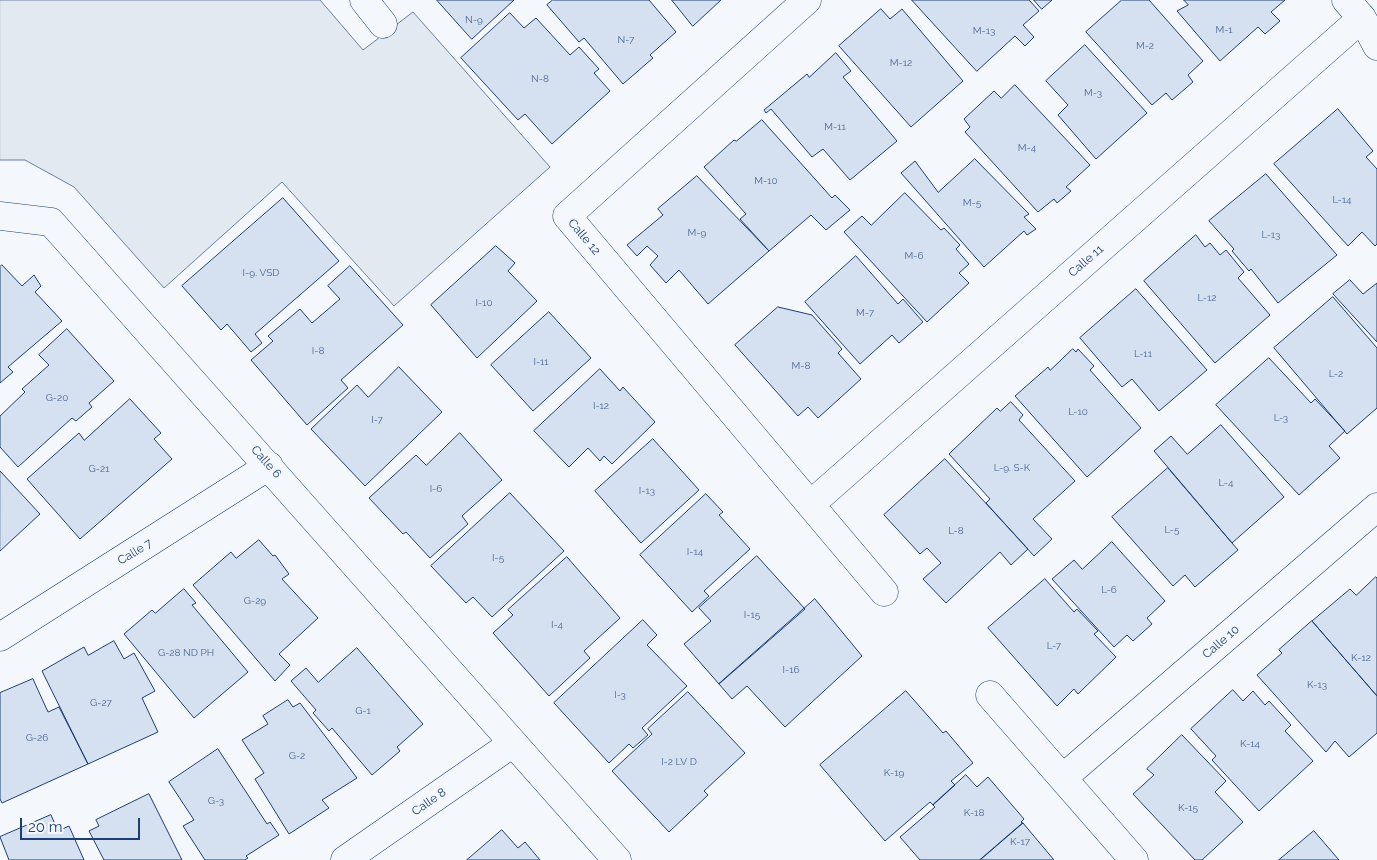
<!DOCTYPE html>
<style>
body{margin:0}
#map{position:relative;width:1377px;height:860px;overflow:hidden;background:#f4f7fb;font-family:Raleway,sans-serif}
canvas{display:block}
.scale{position:absolute;left:20px;top:818px;width:120px;height:22px;box-sizing:border-box;border:2px solid #1d3f73;border-top:0;padding-left:6px;font-size:15px;line-height:18px;white-space:nowrap;color:#1d3f73;-webkit-text-stroke:4px #f4f7fb;paint-order:stroke}
</style>
<div id="map">
<canvas width="1377" height="860"></canvas>
<div class="scale">20 m</div>
</div>
<script>
const ctx = document.querySelector('canvas').getContext('2d');
ctx.lineJoin = 'round';
function fillPath(path, color) { ctx.fillStyle = color; ctx.fill(path, 'evenodd'); }
function strokePath(path, color, width, dash) { ctx.strokeStyle = color; ctx.lineWidth = width; ctx.lineCap = dash ? 'butt' : 'round'; ctx.setLineDash(dash || []); ctx.stroke(path); }
function drawText(font, color, halo, rows, align = 'center') {
  ctx.font = font + ' Raleway,sans-serif'; ctx.lineWidth = 4; ctx.setLineDash([]); ctx.textBaseline = 'middle'; ctx.strokeStyle = halo; ctx.fillStyle = color; for (const [text, x, y, turn = 0] of rows) {
    ctx.save(); ctx.translate(x, y); ctx.rotate((+turn || 0) * Math.PI / 180); ctx.textAlign = isNaN(turn) ? turn : align; if (halo) ctx.strokeText(text, 0, 0); ctx.fillText(text, 0, 0); ctx.restore();
  }
}
const green = new Path2D(`
 M0,0h320l43,50 50,-38 137,155 -156,139 -112,-124 -118,106 -90,-101 -49,-27h-25z`);
const building = new Path2D(`
 M437,0h77l-42,39z
 M553,0h96l27,32 -26,23 3,3 -30,26 -39,-46 -5,4 -32,-37z
 M672,0h49l-28,26z
 M912,0h117l10,11 -16,14 11,12 -9,9 -10,-10 -38,35z
 M1034,0h18l-10,9z
 M1122,0h27l54,61 -15,14 5,7 -21,18 -6,-7 -14,12 -66,-73z
 M1184,0h101l-14,12 9,9 -15,13 -7,-7 -38,34 -43,-50 11,-6z
 M881,9l9,10 12,-10 61,72 -52,46 -72,-81z
 M510,13l14,15 12,-10 34,37 9,-8 20,22 -5,4 16,18 -58,53 -27,-30 -7,6 -57,-62z
 M1085,45l62,68 -51,46 -38,-44 10,-10 -22,-24z
 M836,53l15,18 -8,6 54,64 -47,39 -27,-31 -11,8 -41,-48 -5,4 -2,-3 43,-36 2,3z
 M1015,85l75,80 -24,22 5,4 -14,12 -3,-4 -16,13 -73,-80 5,-5 -6,-8 30,-28 7,7z
 M1338,109l35,42 -7,6 11,12v75l-2,2 -13,-14 -14,14 -74,-82z
 M762,120l70,78 3,-3 15,15 -24,20 -15,-15 -42,36 -29,-32 6,-5 -42,-47 30,-27 2,1z
 M975,159l54,55 -5,3 12,12 -9,6 -3,-4 -40,36 -83,-94 14,-12 23,31z
 M1266,174l71,81 -59,48 -27,-34 -2,2 -17,-20 2,-2 -25,-28z
 M697,176l72,75 -61,53 -29,-34 -13,13 -16,-18 8,-9 -11,-10 -10,10 -10,-11 36,-30 -5,-6z
 M905,193l36,37 3,-2 16,17 -4,4 13,15 -10,9 10,10 -42,39 -83,-90 18,-16 9,9z
 M283,198l56,63 -84,73 7,9 -11,9 -24,-28 -6,6 -39,-44z
 M1196,235l9,12 5,-4 10,12 6,-5 18,22 -6,6 32,37 -55,48 -71,-82z
 M496,246l19,17 -7,8 29,30 -60,57 -46,-53z
 M856,256l42,48 5,-5 20,23 -24,21 -7,-8 -32,29 -55,-62z
 M2,265l20,21 12,-11 7,11 -6,6 27,29 -54,46 5,5 -13,11v-116z
 M350,266l53,59 -62,55 7,8 -41,37 -56,-65 22,-19 -5,-5 32,-27 12,14 28,-24 -12,-13z
 M1350,280l13,14 14,-11v59l-44,-48z
 M1136,289l71,81 -48,41 -27,-32 -10,8 -42,-49z
 M1333,297l44,51v60l-30,26 -73,-86z
 M778,307l34,8 30,34 -4,4 23,26 -43,39 -10,-11 -10,9 -63,-71z
 M549,312l42,46 -58,53 -42,-46z
 M67,329l47,52 -25,22 3,4 -16,14 -4,-3 -54,49 -18,-20v-31l25,-24 -3,-3 27,-24 -10,-10z
 M1073,349l3,3 2,-3 16,17 -4,4 51,58 -54,49 -72,-81 33,-29 2,3z
 M1269,358l42,45 4,-4 30,32 -16,15 11,12 -41,37 -83,-90z
 M399,367l43,45 -77,74 -54,-57 46,-44 11,12z
 M600,369l20,22 3,-4 32,35 -43,42 -8,-8 -4,5 -12,-13 -19,19 -35,-36z
 M130,399l31,34 -7,6 18,20 -92,80 -53,-60 52,-46 5,7z
 M1011,402l12,13 -4,5 56,61 -42,38 19,20 -18,17 -48,-53 4,-4 -41,-45 48,-46 3,3z
 M1221,425l63,72 -52,46 -78,-92 17,-15 16,18z
 M460,433l42,47 -40,36 6,8 -38,34 -24,-26 -3,2 -34,-36 47,-43 10,10z
 M653,439l46,51 -58,53 -46,-52z
 M945,459l83,90 -17,16 -11,-13 -54,51 -23,-24 18,-16 -14,-15 -7,6 -36,-39z
 M1168,468l70,82 -43,37 -10,-12 -12,11 -61,-69z
 M0,471l40,43 -40,37z
 M510,493l54,58 -72,66 -19,-20 -7,6 -35,-37z
 M706,494l17,18 -4,3 31,34 -46,42 5,5 -17,16 -52,-57z
 M259,540l14,16 2,-1 14,19 -7,5 36,39 -39,36 11,11 -15,16 -82,-96 38,-33 5,6z
 M1112,542l53,59 -18,17 5,6 -19,17 -6,-6 -13,12 -62,-68 22,-19 8,9z
 M757,556l48,53 -86,75 -35,-40 27,-23 -12,-13z
 M567,557l53,61 -36,33 6,7 -41,38 -56,-63 20,-18 -5,-5z
 M1376,577l1,1v118l-65,-75 38,-32 6,6z
 M1045,579l29,33 3,-3 21,22 -4,3 22,23 -38,37 -4,-5 -17,17 -69,-78z
 M184,589l12,14 -4,2 56,67 -54,46 -70,-84 28,-24 3,3z
 M815,599l47,57 -77,71 -38,-41 -15,13 -13,-15z
 M643,620l14,15 -10,10 40,41 -45,42 6,7 -15,13 -4,-4 -20,19 -55,-60z
 M1312,621l65,75v37l-28,24 -14,-16 -9,11 -69,-77 25,-22 -3,-3z
 M114,641l10,18 10,-6 21,38 -13,7 16,34 -70,32 -46,-93 42,-24 4,8z
 M357,648l66,76 -26,23 3,4 -28,24 -40,-47 -3,3 -16,-18 3,-3 -25,-29 15,-13 12,14z
 M33,679l15,33 11,-5 29,57 -86,39 -2,-4v-106z
 M1233,690l10,11 10,-10 12,14 4,-4 22,24 -6,6 28,30 -54,50 -47,-51 4,-4 -25,-27z
 M906,691l37,42 3,-2 27,32 -22,18 4,4 -22,20 -3,-3 -45,39 -65,-76z
 M688,692l57,61 -41,38 4,4 -39,37 -57,-61 40,-37 -4,-5z
 M288,700l5,7 7,-4 57,75 -35,22 7,8 -40,26 -34,-55 9,-6 -22,-33 26,-16 -5,-8z
 M1182,735l44,46 -11,11 28,30 -41,38h-7l-62,-66 21,-19 -7,-6z
 M218,749l49,75 3,-2 9,13 -33,21 2,2 -3,2h-40l-22,-34 11,-6 -25,-38z
 M966,775l11,12 11,-10 36,42 -3,3 2,1 -43,37h-60l-20,-23 35,-30 -2,-2z
 M149,794l33,66h-78l-15,-29 10,-5 -3,-6z
 M51,815l7,16 11,-5 15,34h-75l-9,-23z
 M1023,823l31,37h-74z
 M502,830l16,18 7,-6 15,18h-73z
 M1314,831l25,29h-60z`);
const street = new Path2D(`
 M364,0l19,24
 M807,0l-240,216 317,376
 M1346,0l16,18 15,28
 M0,216l51,6 566,638
 M811,504l551,-486
 M0,637l269,-171
 M990,695l144,165
 M1064,777l313,-270
 M345,860l168,-117`);
const numberNames = [
 ["N-9",474,20],
 ["M-1",1224,30],
 ["M-13",984,31],
 ["N-7",626,40],
 ["M-2",1145,46],
 ["M-12",901,63],
 ["N-8",540,79],
 ["M-3",1093,93],
 ["M-11",835,127],
 ["M-4",1027,148],
 ["M-10",766,181],
 ["L-14",1342,200],
 ["M-5",972,203],
 ["M-9",697,233],
 ["L-13",1271,235],
 ["M-6",914,256],
 ["I-9. VSD",261,273],
 ["L-12",1207,298],
 ["I-10",484,303],
 ["M-7",865,313],
 ["I-8",318,351],
 ["L-11",1143,354],
 ["I-11",541,362],
 ["M-8",801,366],
 ["L-2",1336,374],
 ["G-20",57,398],
 ["I-12",601,406],
 ["L-10",1078,412],
 ["L-3",1281,418],
 ["I-7",377,420],
 ["L-9. S-K",1012,468],
 ["G-21",99,469],
 ["L-4",1226,483],
 ["I-6",436,489],
 ["I-13",647,491],
 ["L-5",1172,530],
 ["L-8",956,531],
 ["I-14",695,552],
 ["I-5",498,558],
 ["L-6",1109,590],
 ["G-29",255,601],
 ["I-15",752,615],
 ["I-4",557,625],
 ["L-7",1054,646],
 ["G-28 ND PH",186,653],
 ["K-12",1361,658],
 ["I-16",791,670],
 ["K-13",1317,685],
 ["I-3",620,695],
 ["G-27",101,703],
 ["G-1",363,711],
 ["G-26",37,738],
 ["K-14",1250,744],
 ["G-2",297,756],
 ["I-2 LV D",679,762],
 ["K-19",894,773],
 ["G-3",216,801],
 ["K-15",1188,808],
 ["K-18",974,813],
 ["K-17",1020,842]
];
const streetNames = [
 ["Calle 12",584,237,50],
 ["Calle 11",1086,261,-41],
 ["Calle 6",266,462,48],
 ["Calle 7",135,552,-32],
 ["Calle 10",1221,642,-41],
 ["Calle 8",429,802,-35]
];
fillPath(green, '#e3e9f0');
strokePath(green, '#687fa3', 1);
fillPath(building, '#d5e0f0');
strokePath(building, '#1d3f73', 1);
strokePath(street, '#1d3f73', 29);
strokePath(street, '#f4f7fb', 28);
drawText('10px', '#4b6792', null, numberNames);
drawText('12px', '#1d3f73', '#f4f7fb', streetNames);
</script>
